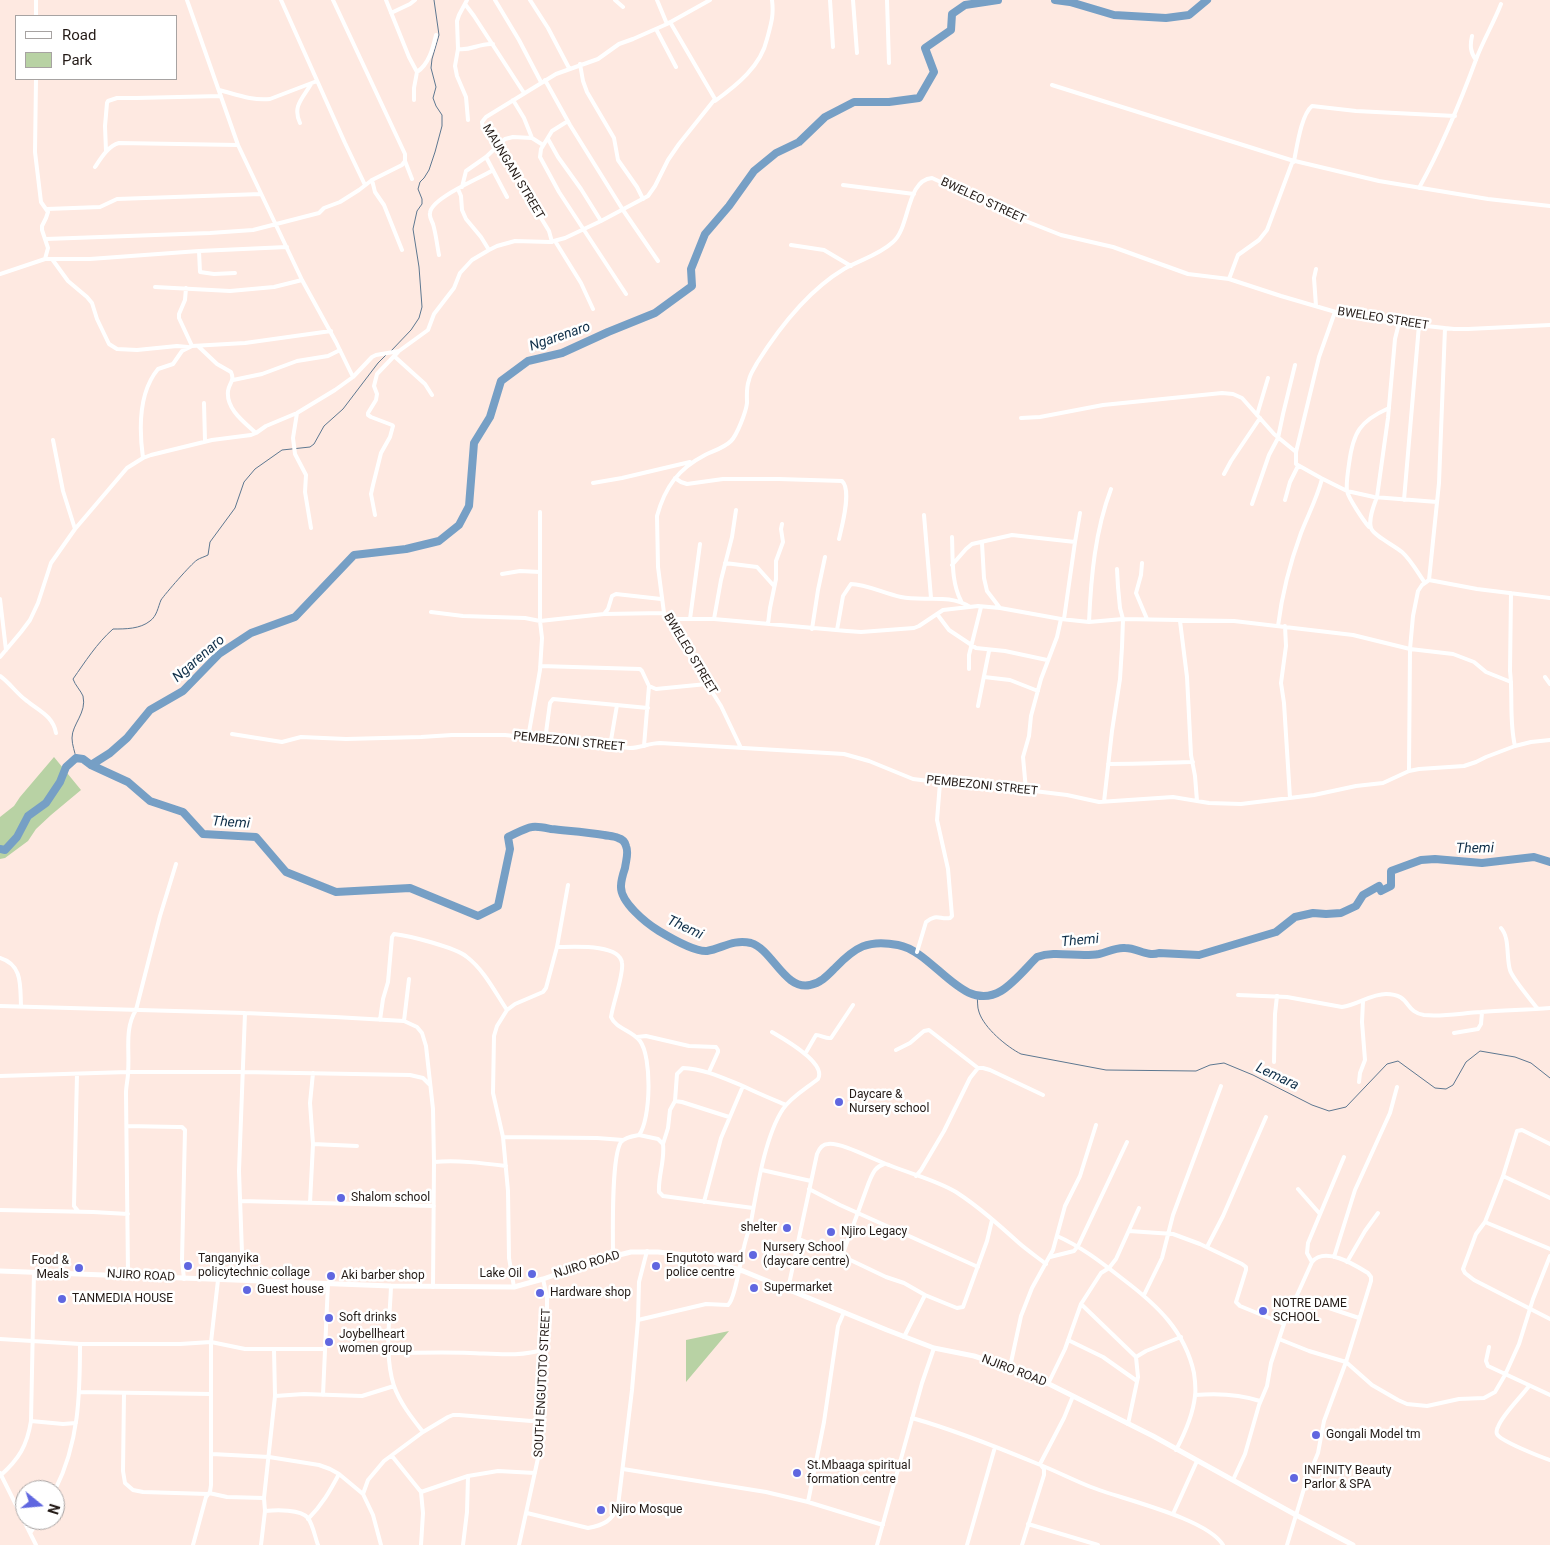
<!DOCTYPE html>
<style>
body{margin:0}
#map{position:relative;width:1550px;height:1545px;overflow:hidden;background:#fee9e1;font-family:Roboto,sans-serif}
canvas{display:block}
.legend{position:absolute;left:15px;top:15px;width:162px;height:65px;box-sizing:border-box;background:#fff;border:1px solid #a7a3a2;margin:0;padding:6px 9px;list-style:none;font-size:15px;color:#231a16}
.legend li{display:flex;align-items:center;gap:10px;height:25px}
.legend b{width:25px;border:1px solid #a7a3a2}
.north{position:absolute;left:15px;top:1480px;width:50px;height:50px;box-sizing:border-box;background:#fff;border:1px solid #a7a3a2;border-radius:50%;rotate:107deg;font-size:14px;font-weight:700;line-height:20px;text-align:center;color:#231a16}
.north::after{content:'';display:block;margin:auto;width:18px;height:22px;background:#6067e0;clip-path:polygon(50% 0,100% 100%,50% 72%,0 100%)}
</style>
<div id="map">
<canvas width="1550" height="1545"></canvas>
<ul class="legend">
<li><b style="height:6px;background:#fff"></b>Road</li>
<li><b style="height:14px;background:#b8d2a4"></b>Park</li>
</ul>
<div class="north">N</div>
</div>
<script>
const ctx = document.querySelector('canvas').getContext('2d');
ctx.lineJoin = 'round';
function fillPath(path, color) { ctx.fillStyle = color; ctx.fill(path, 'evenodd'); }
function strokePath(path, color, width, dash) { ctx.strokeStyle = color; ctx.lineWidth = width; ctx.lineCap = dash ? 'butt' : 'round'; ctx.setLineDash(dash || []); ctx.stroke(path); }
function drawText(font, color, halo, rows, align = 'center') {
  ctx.font = font + ' Roboto,sans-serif'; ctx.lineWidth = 5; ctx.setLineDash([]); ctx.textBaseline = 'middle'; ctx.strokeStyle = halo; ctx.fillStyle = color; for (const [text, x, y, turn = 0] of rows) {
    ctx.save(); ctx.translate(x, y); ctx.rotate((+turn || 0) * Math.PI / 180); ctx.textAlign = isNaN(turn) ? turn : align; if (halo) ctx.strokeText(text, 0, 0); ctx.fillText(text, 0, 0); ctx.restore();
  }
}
const green = new Path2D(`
 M54,757l27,33 -30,25 -15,14 -8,12 -23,17 -5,1v-42l14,-11 6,-9z
 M729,1331l-43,51v-42z`);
const stream = new Path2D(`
 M978,3v-3
 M391,351l20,-21 8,-12 3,-11 -3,-40 -6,-38 4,-18 5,-7v-5l-4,-10 2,-7 4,-4 5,-8 6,-18 7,-26v-11l-6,-9 -3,-8 3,-11 -5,-19 1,-9 7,-24 -5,-35
 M76,758c-1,-6 -4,-13 -4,-20 0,-14 15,-25 11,-42 -2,-5 -8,-11 -10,-17 12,-17 24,-36 40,-50 13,0 27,0 37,-8 7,-5 8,-14 11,-21 4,-6 30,-36 36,-40 3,-2 7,-3 11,-5l2,-13 25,-34 9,-26 11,-13 27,-19 28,-3 4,-3 10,-18 19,-17 35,-46 8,-8
 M977,996c1,5 0,11 2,16 5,16 28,35 42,42l85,16 90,1 14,-6 14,-2 29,12 59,30 17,6 17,-4 41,-43 11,-3 37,27 11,1 7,-4 13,-23 14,-11 35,6 16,6 19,15`);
const river = new Path2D(`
 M1055,0l15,2 44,13 52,3 23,-3 18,-15
 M91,765l19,-12 17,-15 23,-28 33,-19 36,-37 32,-21 44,-16 59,-62 52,-6 33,-8 20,-16 10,-19 5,-63 16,-26 11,-36 27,-20 34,-8 46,-21 47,-19 37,-27 -1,-17 14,-35 24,-28 25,-35 22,-18 23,-11 26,-25 29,-15h35l30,-4 15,-26 -9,-24 26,-18 1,-16 13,-9 33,-5
 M0,849l5,1 12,-13 11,-21 18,-13 14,-21 6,-15 10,-9 7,1 8,6 37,17 22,19 33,11 20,22 53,3 30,35 50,20 74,-4 68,28 20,-10 12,-57 -2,-12c7,-3 17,-9 24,-10 6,-1 14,1 19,2 18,2 35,3 53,6 4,1 10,1 14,3 4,1 7,4 8,8 3,7 0,14 -1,22 -2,6 -4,12 -4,18 -1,16 25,37 38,45 10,6 36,21 48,20 16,-3 26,-12 44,-8 21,6 34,48 59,42 11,-2 18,-10 25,-17 20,-21 33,-29 63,-23 37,7 64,69 103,46 13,-8 25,-23 36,-34 19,-7 41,1 62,-3 9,-2 17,-7 26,-6 13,0 22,9 34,5l40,2 77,-23 19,-15 18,-4 13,1 15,-1 15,-7 7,-11 16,-9 2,5 10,-5v-15l30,-11 14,-1 47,4 52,-6 16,5`);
const minor = new Path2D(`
 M187,0l51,145 64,135 34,62 17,35
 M281,0l64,143 20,42
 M386,0l23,57 8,15
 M467,0l-8,15 -2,6 1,28 -3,17 2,10 9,21 2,23
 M495,0l24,40 22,42
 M530,0l18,28 21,40
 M615,0l8,7
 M657,0l10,24
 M830,0l3,47
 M853,0l4,53
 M887,0l2,63
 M465,4l9,12 50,77
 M391,13l19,-9 5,-4
 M36,16v-16
 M656,29l20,38
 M1472,36c-2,9 -2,16 4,24
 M458,49c14,2 20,-6 35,-5
 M580,64l3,17 4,11 27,46 4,22 19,27 6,12
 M36,79l-1,73 6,50 7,10 -2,6 -4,8v4l6,18 -3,11
 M545,80l25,45 53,85 35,51
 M1052,85l242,76c3,-14 7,-46 18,-55l44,5 99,5
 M219,90c16,4 33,11 51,9l47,-18
 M414,100v-12l3,-16c12,-8 16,-24 19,-37
 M513,100l11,18 8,20 11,7
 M715,101c22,-16 46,-35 52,-62 4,-15 7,-23 5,-39
 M568,121l-16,10 -11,18 -1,8 19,35 67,102
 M300,123c-8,-17 3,-25 11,-39
 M548,139l10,18 23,32 20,32
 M106,151l-1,-25 2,-23 1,-2 9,-3h19l85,-2
 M486,157l21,40
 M405,161l7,18
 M95,167c6,-9 13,-21 24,-24l119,2
 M372,180l3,12 9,13 18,45
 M843,185l71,9
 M462,187l4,-16 20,-14 19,-18 8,-2 19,1
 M1419,188c24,-43 41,-85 58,-131 7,-18 17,-35 24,-53
 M458,189l3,7 1,14 4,9 15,18 8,13
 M47,209l53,-2 17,-8 144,-5
 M46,239l164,-6 43,-3 66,-17 5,-5 16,-6 19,-12 13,-10 30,-15 3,-4v-7l-72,-154
 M555,241l26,42 12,26
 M552,242l-3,-11 -30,-49 -32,-47 -4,-7 -1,-6 4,-5 70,-43 42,-15 21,-15 14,-5 34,-15 43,-24
 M791,245l33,5 27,16
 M199,251l1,21 14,2 21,-1
 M439,255c-2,-10 -3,-21 -6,-31 -1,-3 -4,-7 -3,-11 1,-15 49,-34 63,-43
 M52,259l16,22 19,16 5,6 5,16 12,25 8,5 20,1 40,-4 11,1
 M0,274l45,-15h45l109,-8 88,-4
 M1229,279l9,-24 21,-15 8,-10 25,-67 3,-2 84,20 109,18 62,7
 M155,287l75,4 44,-4 28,-7
 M186,288l-1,12 -6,14v4l13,28
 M1316,306l-2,-28 2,-9
 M1335,312l-16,45 -23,95v12l25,14 26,13 27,6 63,5
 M1399,323l-4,16 -7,79 -11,79c-3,8 -9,22 -6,31 2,7 24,18 31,24 9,8 16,21 23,31
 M198,346l19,18 14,8c4,9 -2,11 -3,19 -2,18 16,31 28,42
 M394,356l31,28 7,11
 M233,380l29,-6 35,-13 31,-5 12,-6
 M204,403l1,38
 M297,413l-4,25 2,16 11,21 -1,17 6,36
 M1257,415l11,-37
 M1021,418l19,-1 63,-12 119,-12 11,1 9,4 32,36 22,18
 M53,440l10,51 12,38
 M143,458c-4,-29 -5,-65 15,-89l15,-5 9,-13 10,-5 53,-3 86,-12
 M1224,474l7,-13 29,-43
 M675,478l6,4 6,2 36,-5h56l63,2c10,9 0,45 -3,58
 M593,483l29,-5 68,-16
 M1285,500l5,-18 8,-16
 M1404,500l15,-175
 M1252,504l17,-49 9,-17 5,-24 12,-49
 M375,515l-4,-21 2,-9 8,-32 9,-16 3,-11 -1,-1 -21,-8 -3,-2v-2l8,-13 1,-6 -3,-8 3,-12 21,-22
 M924,515l7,83
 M1369,527c-6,-7 -20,-28 -22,-36 -1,-8 1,-20 2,-27 4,-32 11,-43 40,-56
 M952,537c1,22 -1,44 9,64
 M982,543l2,35 3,13 13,17
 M725,563l32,4 17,19
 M1142,563l-1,12 -5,18 11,26
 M952,565l14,-16 6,-5 40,-9 63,7
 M502,574l18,-3 20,1
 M1429,580l48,9 73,9
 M1511,593l-1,78c3,25 -1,50 5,75
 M0,599l6,51
 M431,612l32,4 62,2 15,3 64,-7 4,-5 4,-13 4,-2 45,5
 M604,614l60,-1
 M937,614l12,16 27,18 29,3 42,9
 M666,619h48l133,12 14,1 53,-4 5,-2 24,-16 35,-4 22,2 61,11 28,3 34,-3 111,2 119,14 57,14 43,5 21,8 12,10 25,10
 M690,619l10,-75
 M714,619l7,-39 11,-43 4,-27
 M1064,619l11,-77 5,-29
 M1180,621l7,56 4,78 4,21 2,25
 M1089,622c2,-45 6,-91 22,-133
 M768,624l2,-16 6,-29v-18l7,-19 -2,-13 1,-5
 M1278,626c4,-32 12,-63 23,-93 7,-18 16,-35 21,-54
 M1285,626l1,20 -5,37 3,20 6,95
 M812,629l6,-39 7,-33
 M837,630l6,-34 8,-12c15,0 34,10 50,13 24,5 47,-4 69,10
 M0,657l21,-25 9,-12 8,-17 13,-40 24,-34 52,-61 16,-10 8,-3 61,-15 39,-5 5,-2 10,-7 31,-13 38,-23 18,-13 19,-20 4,-2 23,-4 29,-21 6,-16 20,-26 6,-15 12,-13 17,-10 8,-4 18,-5 35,1 15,-4 36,-17 47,-25 7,-10 13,-26 11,-16 36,-45 -45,-77
 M540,666l100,3 2,2 7,15 7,3 51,-5
 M969,669v-14l12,-48
 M0,676c10,7 17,18 27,25 12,10 26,15 29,32
 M984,677l26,3 28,11
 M1545,677l5,7
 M978,706l11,-55
 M232,734l50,8 19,-5 45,2 75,-2 31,-2h53l125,13c11,0 19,-5 30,-5l184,11 25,7 44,18 65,8 48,3 41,5 32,7 74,-5 36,6 32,1 73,-9 42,-9 27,-3 26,-12 10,-2 45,-3 12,-4 10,-5 29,-11 16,-4 19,-2
 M528,738l12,-68 2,-32 -2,-17v-109
 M545,740l5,-37 3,-4 95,9
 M610,746l7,-41
 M644,746l5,-60
 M741,748l-20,-42 -55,-87 -2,-6 -6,-46 -1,-51c8,-29 21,-47 48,-61 8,-4 19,-7 26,-14 6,-6 15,-29 16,-38 0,-8 -1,-15 2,-23 1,-6 5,-11 8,-17 22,-35 50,-72 87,-94 16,-9 35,-14 49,-27 17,-14 13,-62 39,-64l91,42 38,15 52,12 75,27 41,5 52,17 65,19 34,6 74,8h14l82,-4
 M1108,764c28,0 56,-1 85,-2
 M1409,771l1,-122 3,-33 5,-25 4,-6 7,-5 10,-97 6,-155
 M1026,790l-3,-33 6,-21 2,-20 10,-37 16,-42 4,-18
 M1104,802l8,-71 8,-52 2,-32 1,-28 -3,-11 -2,-21 -1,-18
 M1501,928c9,10 5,29 9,42 2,8 21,30 27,38
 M557,947c14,0 63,-4 65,16 2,11 -9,40 -11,54 5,12 21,13 29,24 12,16 11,78 -1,94 -6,1 -14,2 -18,7 -10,15 -8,93 -8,114
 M917,952l9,-30c11,-9 14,-2 24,-4l2,-2 -4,-47 -11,-49 3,-37
 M0,958c23,7 20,28 21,48
 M1238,995l49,2 55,10c15,-2 29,-13 44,-13 25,0 18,18 38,21 19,2 38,-2 57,-3 23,-2 46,-2 69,-4
 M0,1006l245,7 90,4 69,4 13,6 5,6 4,13 7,63 1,53 -1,125
 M380,1020l3,-21 5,-17 4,-45 2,-3c16,2 61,13 73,23 17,13 28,35 40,53
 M404,1021l5,-42
 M1454,1033l24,-4 3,-5 1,-12
 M637,1037l9,-1 43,10 27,1 2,3v2l-9,20
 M896,1050l14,-7 14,-12 5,-1 49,38
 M805,1054l11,-19c5,0 10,4 15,3l22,-33
 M1274,1062l1,-48 2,-18
 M77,1074l-3,132 4,5
 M0,1076l128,-4h114l168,3 13,3 6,6
 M1359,1082l1,-9 5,-13 -3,-38 1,-21
 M675,1101l2,-27 6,-6c22,1 40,10 60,18 14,7 29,13 43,19
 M127,1126l51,1h4l3,3 -3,130 2,19
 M639,1135l19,4 5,5c2,17 -5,32 -4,48l4,4 90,12
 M503,1137l94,1 26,2
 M313,1144l44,2
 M663,1144l5,-16 2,-18 5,-9 7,1 47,15
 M1550,1144l-28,-14 -5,1 -14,45 -18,46 -9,12 -13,35 2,4 9,7 76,39
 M434,1162c24,-2 48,1 72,4
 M762,1170l49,11
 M916,1176l5,-6 23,-39 26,-53 8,-10h5l7,2 53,25
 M1503,1176l47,22
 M809,1189l31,16 138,62
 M1298,1189l22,25
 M241,1201l193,5
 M704,1202l17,-64 22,-52
 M310,1203l3,-59 -3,-41 3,-30
 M0,1210l93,2 35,2
 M1485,1222l65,27
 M1129,1231l44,3 27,10 42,20 4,3v3l-10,32 4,4 44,18
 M1057,1236c25,11 45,27 67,44 33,25 61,51 70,93 1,7 2,16 1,23 -2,19 -10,37 -19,54
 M799,1239l43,17 44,21 18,6 21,12 22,9 10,4 6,-1 24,-66 5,-21
 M1207,1247l16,-31 43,-99
 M842,1256l27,-74c4,-9 6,-15 15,-18
 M1050,1257l24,-6 4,-5 49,-104
 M1334,1257l21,-67 35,-77 7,-26
 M1312,1262l-5,-9 1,-10 36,-86
 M1347,1262l18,-31 13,-18
 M128,1275l-2,-182c0,-7 2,-14 2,-20 2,-22 -4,-44 8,-63l24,-94 16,-52
 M243,1280l-4,-109 6,-158
 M391,1286c-1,32 -7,69 3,100 6,17 18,32 29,46
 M514,1287l-5,-29 -1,-67 -5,-54 -10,-44 1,-57 3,-10 10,-16 8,-6 28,-12 3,-4 11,-41 11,-62
 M788,1289l29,-135c2,-5 5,-10 11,-10 13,-2 46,16 61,21 22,9 47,15 67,27 23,15 43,33 63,51 8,7 18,14 27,21
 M1144,1295l18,-37 11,-43 48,-129
 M1296,1297l63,21
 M1081,1304l55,53
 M638,1320l68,-16 22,1c7,-5 13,-47 16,-58 2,-9 5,-17 7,-25 6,-33 14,-86 32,-113 8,-12 24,-21 35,-30 9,-16 -34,-40 -46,-47
 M904,1337l21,-42
 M0,1339l80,5h100l31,-2 34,7h79
 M1279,1339l30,12 37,11 26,23 26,15 9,4 20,2 32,-7 25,-1 11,-6 10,-17 14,-31 14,-45 17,-43
 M1068,1340l35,17 34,24
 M1489,1347l-3,14 2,5 62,29
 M389,1353c27,0 54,-1 81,0 28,1 50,4 76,-4
 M1010,1367l11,-51 11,-28 21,-38 12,-44 15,-30 16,-51
 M1048,1384l17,-35 16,-45 20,-31 8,-5 7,-9 23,-51
 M1529,1386c-8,11 -27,29 -31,41 -1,1 -2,6 -1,7 3,7 44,23 53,26
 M79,1392l132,2
 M124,1393l-1,78 2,12 8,7 10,2 65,2
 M323,1395l5,-112
 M1195,1395c23,-2 44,-1 65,6
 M275,1396l29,-2 58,2 32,-10
 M912,1418c43,12 85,29 126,46 18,7 35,16 53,23 30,12 116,31 132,58
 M31,1421l32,3 13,-1
 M1128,1424l10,-47 -2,-20 10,-6 35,-14
 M212,1454l57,3 50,8 11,4 9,5 24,20
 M392,1456l29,36 2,21 -2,32
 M623,1469l143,23 42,10 75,23
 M0,1473l36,72
 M0,1476c19,-17 27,-30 31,-55l3,-149
 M1233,1480l12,-26 14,-49 8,-19 4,-23 13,-39 28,-62c13,-16 43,3 56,11l3,4v4l-25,81 -22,59 -6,32 -12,29 -19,63
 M55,1490c24,-47 25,-95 25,-146
 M421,1492l47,-16 30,-5 37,2
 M209,1493l18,4 37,1
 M808,1502l16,-80 14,-96 6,-14
 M265,1511c11,-1 36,-2 43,7 5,7 7,19 10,27
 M527,1513l61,15c16,-3 24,-7 30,-22l14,-116 6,-70 1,-38 8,-31
 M1173,1514l24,-53
 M308,1519c14,-14 22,-28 31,-45
 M1028,1524l70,21
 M30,1533l9,-13
 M193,1545l13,-48 4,-5 1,-7v-143l7,-62
 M261,1545l4,-34 -1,-13 11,-102 -1,-47
 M381,1545l-8,-30 -10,-21 5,-14 16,-19 39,-29 25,-15 5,-2h6l72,6 11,-1
 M463,1545l4,-33 1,-36
 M519,1545l21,-96 4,-73 2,-20v-24l1,-23v-12l-4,-18
 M877,1545l45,-162 12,-35
 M967,1545l28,-98
 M1022,1545l22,-70v-6l-4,-5 24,-46 9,-22`);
const tertiary = new Path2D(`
 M0,1271l391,15 123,1 29,-8 52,-18 36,-9h27l27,3 19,4 39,12 144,59 47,18 40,8 55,18 124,62 143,79 57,30`);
const markers = [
 [839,1102,5,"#6067e0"],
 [341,1198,5,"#6067e0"],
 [787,1228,5,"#6067e0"],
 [831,1232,5,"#6067e0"],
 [753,1255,5,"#6067e0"],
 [188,1266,5,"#6067e0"],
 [656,1266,5,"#6067e0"],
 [79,1268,5,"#6067e0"],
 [532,1274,5,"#6067e0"],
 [331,1276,5,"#6067e0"],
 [754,1288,5,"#6067e0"],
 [247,1290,5,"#6067e0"],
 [540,1293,5,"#6067e0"],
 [62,1299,5,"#6067e0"],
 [1263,1311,5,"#6067e0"],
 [329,1318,5,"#6067e0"],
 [329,1342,5,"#6067e0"],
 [1316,1435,5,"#6067e0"],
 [797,1473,5,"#6067e0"],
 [1294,1478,5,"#6067e0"],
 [601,1510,5,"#6067e0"]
];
const streetNames = [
 ["MAUNGANI STREET",513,172,59],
 ["BWELEO STREET",983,201,25],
 ["BWELEO STREET",1383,319,9],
 ["BWELEO STREET",690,654,59],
 ["PEMBEZONI STREET",569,742,6],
 ["PEMBEZONI STREET",982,786,6],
 ["NJIRO ROAD",587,1265,-17],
 ["NJIRO ROAD",141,1276,3],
 ["NJIRO ROAD",1014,1371,21],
 ["SOUTH ENGUTOTO STREET",543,1383,-87]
];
const poiNames = [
 ["Daycare &",849,1095],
 ["Nursery school",849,1109],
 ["Shalom school",351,1198],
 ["shelter",777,1228,"right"],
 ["Njiro Legacy",841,1232],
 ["Nursery School",763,1248],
 ["(daycare centre)",763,1262],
 ["Tanganyika",198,1259],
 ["policytechnic collage",198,1273],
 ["Engutoto ward",666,1259],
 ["police centre",666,1273],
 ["Food &",69,1261,"right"],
 ["Meals",69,1275,"right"],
 ["Lake Oil",522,1274,"right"],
 ["Aki barber shop",341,1276],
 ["Supermarket",764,1288],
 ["Guest house",257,1290],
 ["Hardware shop",550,1293],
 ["TANMEDIA HOUSE",72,1299],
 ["NOTRE DAME",1273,1304],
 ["SCHOOL",1273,1318],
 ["Soft drinks",339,1318],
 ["Joybellheart",339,1335],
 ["women group",339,1349],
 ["Gongali Model tm",1326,1435],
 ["St.Mbaaga spiritual",807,1466],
 ["formation centre",807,1480],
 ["INFINITY Beauty",1304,1471],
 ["Parlor & SPA",1304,1485],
 ["Njiro Mosque",611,1510]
];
const waterNames = [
 ["Ngarenaro",560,337,-19],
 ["Ngarenaro",199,659,-41],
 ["Themi",231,823,4],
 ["Themi",1475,849,-1],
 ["Themi",685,928,25],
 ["Themi",1080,941,-5],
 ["Lemara",1277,1077,25]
];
fillPath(green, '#b8d2a4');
strokePath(stream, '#5d7790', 1);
strokePath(river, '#769fc5', 8);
strokePath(minor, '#fff', 4);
strokePath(tertiary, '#fff', 5);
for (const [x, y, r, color] of markers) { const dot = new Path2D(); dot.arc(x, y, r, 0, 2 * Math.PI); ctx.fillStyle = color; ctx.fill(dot); strokePath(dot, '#fff', 2); }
drawText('12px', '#231a16', '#fff', streetNames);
drawText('12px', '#231a16', '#fff', poiNames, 'left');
drawText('italic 14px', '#0f2f49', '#fff', waterNames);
</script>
